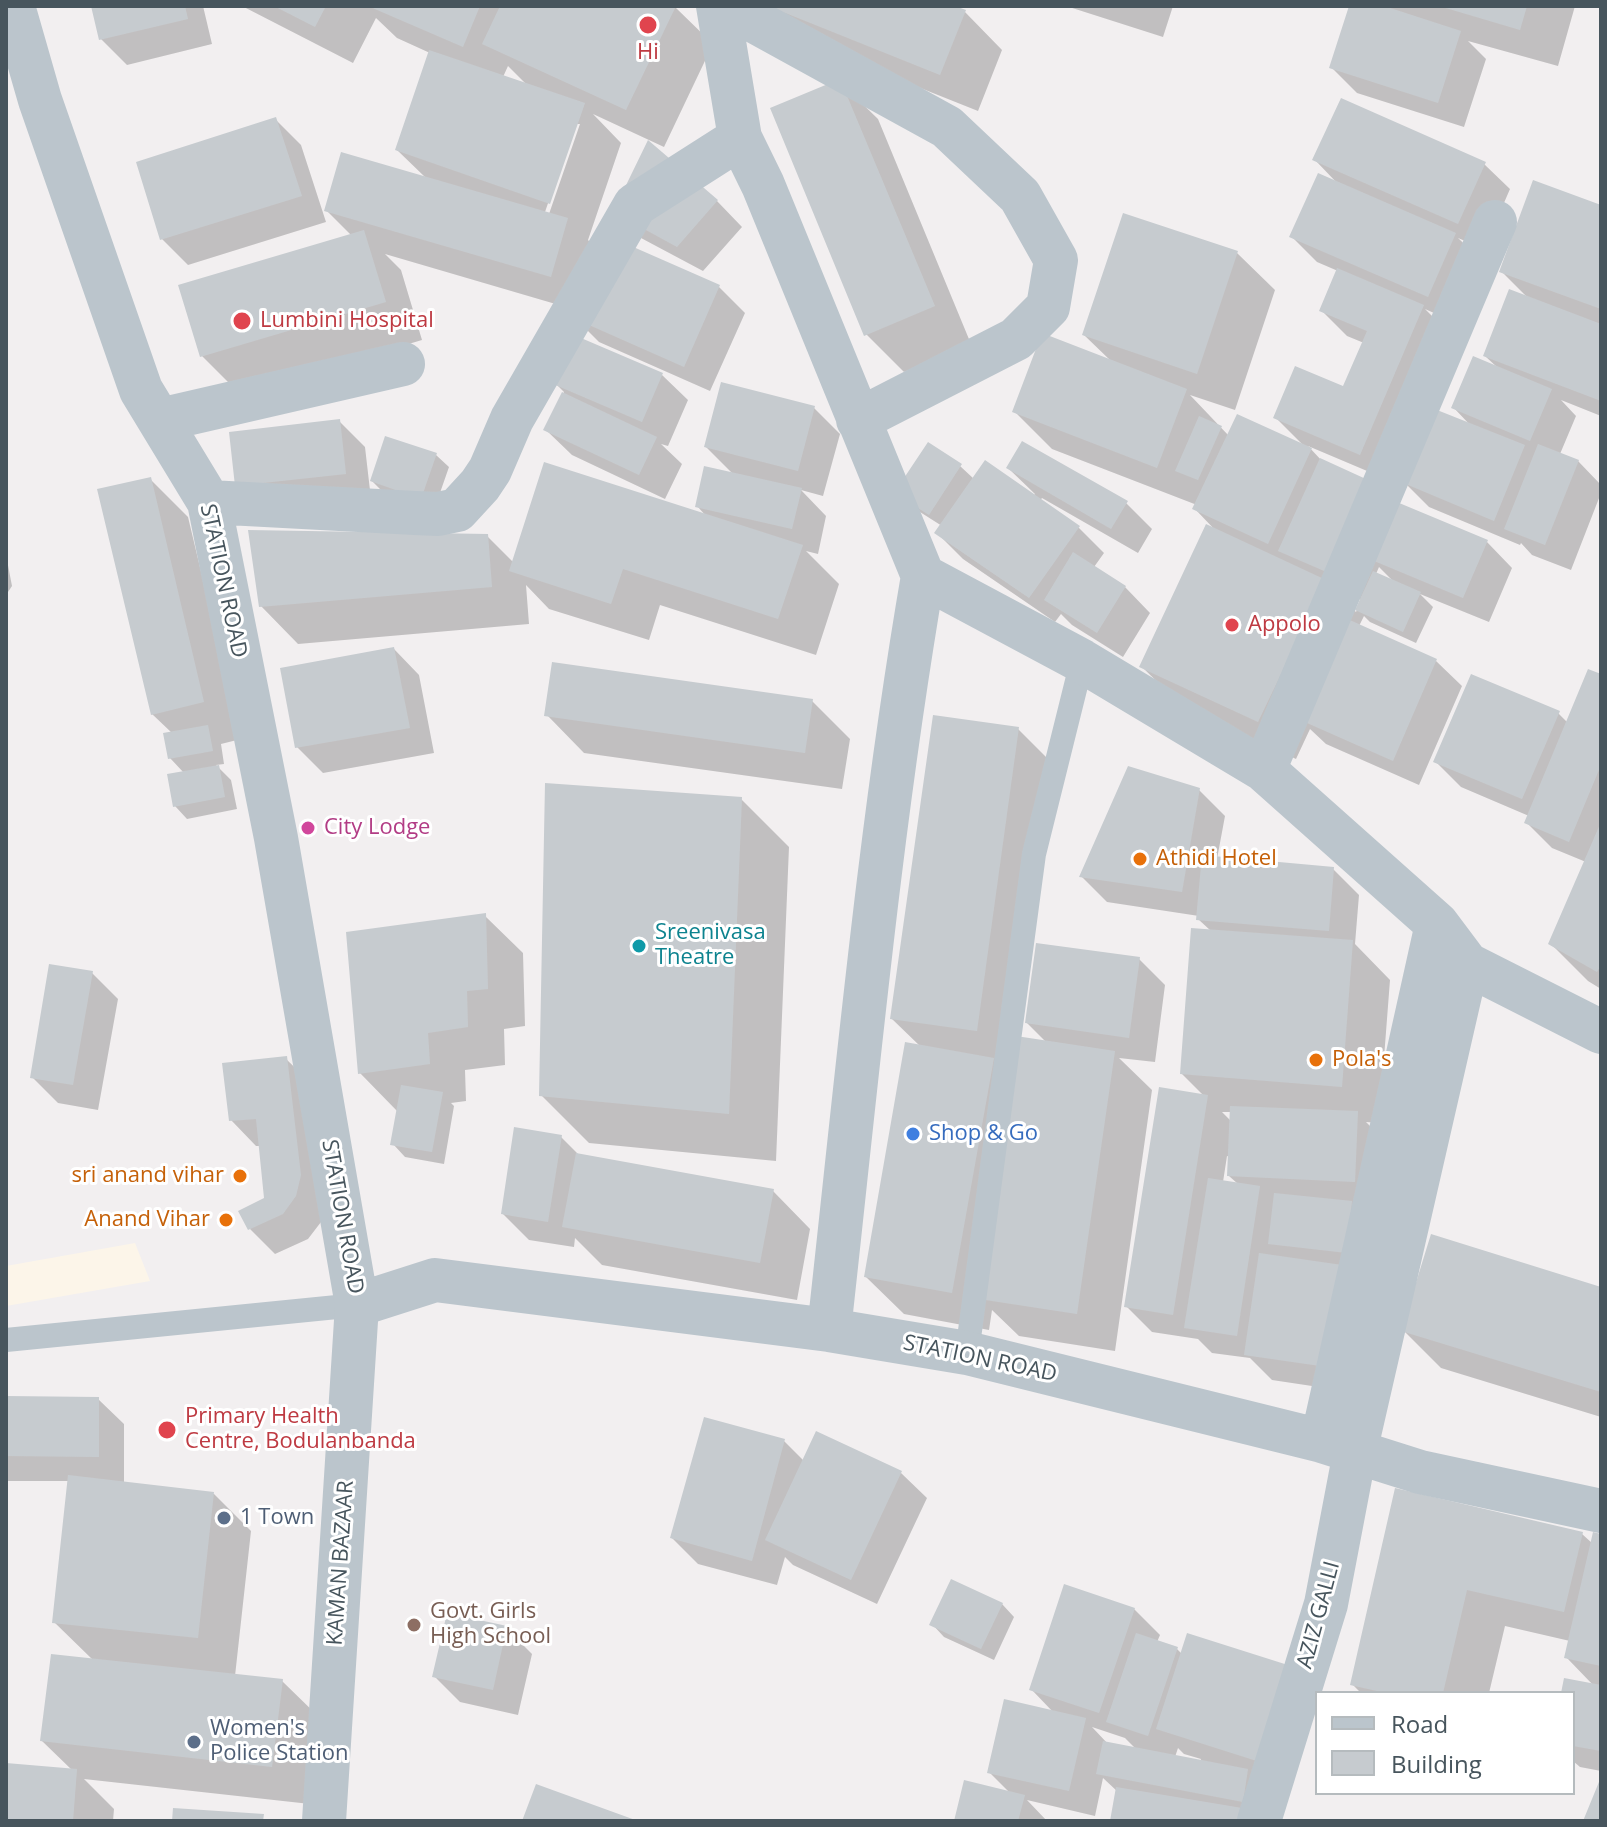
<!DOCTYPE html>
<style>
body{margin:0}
#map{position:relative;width:1607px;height:1827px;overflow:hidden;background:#f2eff0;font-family:"Open Sans",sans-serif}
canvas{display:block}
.frame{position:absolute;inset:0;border:8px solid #47555d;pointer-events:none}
.legend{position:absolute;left:1315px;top:1691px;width:260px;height:104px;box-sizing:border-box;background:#fff;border:2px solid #b5bbbe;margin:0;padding:10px 14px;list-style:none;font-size:24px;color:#47555d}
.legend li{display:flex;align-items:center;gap:16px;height:40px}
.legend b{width:40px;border:2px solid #b5bbbe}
</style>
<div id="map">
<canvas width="1607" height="1827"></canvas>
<div class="frame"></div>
<ul class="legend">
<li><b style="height:10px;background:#bbc5cc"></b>Road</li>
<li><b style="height:22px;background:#c6cbcf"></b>Building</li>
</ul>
</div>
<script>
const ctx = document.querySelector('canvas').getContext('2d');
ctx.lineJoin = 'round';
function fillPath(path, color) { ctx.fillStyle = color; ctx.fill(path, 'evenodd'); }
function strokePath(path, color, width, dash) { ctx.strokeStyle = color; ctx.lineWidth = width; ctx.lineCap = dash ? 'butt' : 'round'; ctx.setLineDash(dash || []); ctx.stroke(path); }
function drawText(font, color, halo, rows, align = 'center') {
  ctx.font = font + ' "Open Sans",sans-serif'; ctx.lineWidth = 6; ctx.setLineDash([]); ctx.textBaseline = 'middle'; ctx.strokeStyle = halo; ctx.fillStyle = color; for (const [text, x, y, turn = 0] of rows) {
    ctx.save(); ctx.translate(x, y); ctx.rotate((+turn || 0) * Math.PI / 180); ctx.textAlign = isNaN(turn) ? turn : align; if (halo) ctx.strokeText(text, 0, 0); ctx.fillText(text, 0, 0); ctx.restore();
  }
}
const commercial = new Path2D(`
 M135,1243l15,38 -144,25v-40z`);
const shadow = new Path2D(`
 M93,6h110l9,38 -85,21 -26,-26z
 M242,6l433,1 38,37 -49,103 -71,-33 28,29 -33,97 12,13 7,-15 112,49 26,26 -35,78 -111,-49 -26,-26 3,-6 -191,-56 16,16 21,70 -182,54 -38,-38 150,-120 -26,-26 100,-32 -29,-28 33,-97 -33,-15 -21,-20 -23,45zM508,66l19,19 -24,-8zM575,124h5l-31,90 -4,-2z
 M760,6h189l16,6 37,38 -24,61 -188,-75z
 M1066,6h107l-10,31z
 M1351,6h224l-17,60 -90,-25 18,18 -22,68 -107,-34 -26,-26z
 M840,82l38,37 93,225 -67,28 -38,-38z
 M276,120l25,25 25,77 -138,43 -26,-26z
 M649,143l68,58 25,26 -39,44 -62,-33z
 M1315,160l169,4 26,25 -26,60 -26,-11 23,22 -27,62 -29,-13 23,23 -62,147 -78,-33 15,16 71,41 93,39 25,26 -23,54 -69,-28 13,13 -17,36 -46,-21 -6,-6 -5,10 77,35 26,25 -43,99 -93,-41 -16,-15 -14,30 -116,-55 -38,-37 74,-136 -21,-22 2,-4 -145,-56 -37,-37 97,-50 -28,-27 153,-82 38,37 -40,120 -45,-15 39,41 75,10 -28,-28 69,-30 19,-45 -17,-7 -26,-26 17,-39 -21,-9 -25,-25 46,-53zM1379,567l15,15 -18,-8zM1330,587l31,13 -5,12z
 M1601,207v209l-40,-16 15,16 -16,38 18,7 23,24v8l-30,77 -39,-15 -11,-12 -1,2 -91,-38 -25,-25 67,-56 -18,-19 46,-38 -14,-13 44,-57 -28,-28z
 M662,375l26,25 -20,46 -7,-2 21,20 -17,35 -93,-44 -26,-25 18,-38 -8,-8z
 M814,408l26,26 -17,62 -22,-6 25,26 -8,38 -12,-3 33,33 -23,71 -156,-50 -11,35 -100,-31 -23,-24 3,39 -231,20 -37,-38 226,-70 27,27 193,-46 -10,-11 37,-31 -28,-28z
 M339,421l26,26 6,52 -108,12 -32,-78z
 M436,455l13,12 -15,43 -49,-16 -13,-13z
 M960,466l14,13 59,17 2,-2 -27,-26 118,35 26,26 -14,24 -96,-55 -2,3 38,26 26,26 -10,14 31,20 25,26 -27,44 -51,-32 -11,-11 -6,8 -92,-63 -26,-26 5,-7 -33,-21z
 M150,479l38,38 53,222 -20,5 3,20 -8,1 15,15 6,29 -50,10 -12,-13 9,-33 -14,-15 2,-25 -20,-19z
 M6,555l6,31 -6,9z
 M394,649l25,26 15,78 -111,20 -26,-26z
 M1601,676v313l-13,-8 -37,-37 35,-82 -34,-14 -26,-26 3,-6 -68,-29 -26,-26 123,-48 10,10z
 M812,701l38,38 -8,50 -258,-36 -37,-38z
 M1018,729l38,38 -38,271 29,5 -20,-20 112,-64 26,26 -10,77 -36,-4 33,32 -37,261 -96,-15 -27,-26 -3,20 -85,-16 -38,-37 55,-230 -29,-28z
 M1199,790l26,26 -8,43 116,10 26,26 -4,49 35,36 -11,143 -13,-1 17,17 -31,253 -80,-12 -22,-22 -38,-5 -14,-14 -46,-7 -26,-26 78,-210 -22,-22 29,-143 -13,-12 1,-3 -92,-14 -25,-25zM1222,1112h10v10zM1227,1156l3,1 -1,19 9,8 -15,-2z
 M741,799l48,48 -13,314 -187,-18 -48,-48z
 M485,916l38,37 2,73 -21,3 1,36 -40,5 1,31 -15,2 3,3 -10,58 -39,-7 -12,-13 5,-32 -38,-39z
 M92,973l26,26 -20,111 -40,-7 -26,-26z
 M286,1059l26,25 9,138 -13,17 -33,15 -25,-25 16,-30 -5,-53h-5l-25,-26z
 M561,1137l19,19 193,35 37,38 -13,71 -195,-35 -27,-27 -1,9 -45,-7 -26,-26z
 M1601,1289v128l-160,-49 -38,-38z
 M6,1398l92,1 26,25v60l90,10 37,37 -16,145 47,5 38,37 -10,86 -226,-25 30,30 -1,12h-107v-56l67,6 -31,-30 51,-81 -39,-38 16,-141h-64z
 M784,1441l20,20 97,12 26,25 -50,106 -84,-39 -8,-8 -8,28 -79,-21 -26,-26z
 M1397,1490l185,44 10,9 9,-7v235l-21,-4 -7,-6v-68h-10l31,-7 -28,-29 4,-16 -65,-15 -16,67h-128l-9,-9z
 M1002,1604l12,13 -20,43 -50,-23 -12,-13z
 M1134,1609l26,26 -3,7 20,7 5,5 108,14 -21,153h-156l5,-29 -15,-14 -8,38 -68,-16 20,21h-91l55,-27 -22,-22 65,-59 -23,-24zM1092,1727l33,11 12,12 -28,-5zM1178,1748l6,6 17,5 -1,3 -25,-5z
 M506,1628l26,26 -14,61 -58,-13 -26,-26z`);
const building = new Path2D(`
 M91,6h94l3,13 -89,21z
 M274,6h52l-11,21z
 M368,6h112l-17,41z
 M500,6h176l-50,104 -144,-66z
 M768,6h187l11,4 -26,65z
 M1349,6h35l77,25 -23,72 -109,-35z
 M1439,6h88l-7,24z
 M429,50l156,53 -35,101 -155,-54z
 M840,79l95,227 -71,30 -94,-228z
 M1341,98l145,64 -28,62 -146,-64z
 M276,117l26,79 -142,44 -24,-78z
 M648,140l70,60 -41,47 -64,-35z
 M341,152l227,66 -17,59 -227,-66z
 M1318,173l138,60 -28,64 -139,-60z
 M1533,180l68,25v104l-102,-37z
 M1123,213l115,38 -41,123 -115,-39z
 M364,230l22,72 -186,55 -22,-72z
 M606,235l114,50 -36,82 -113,-50z
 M1337,268l87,37 -64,150 -87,-37 22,-52 48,20 24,-55 -48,-20z
 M1509,289l92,35v77l-118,-45z
 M1042,333l145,56 -30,79 -145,-56z
 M574,335l89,38 -21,49 -89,-38z
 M1473,356l79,33 -22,52 -79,-33z
 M721,382l94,24 -17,65 -94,-24z
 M562,392l95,45 -18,38 -96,-45z
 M1432,408l93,37 -31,76 -93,-39z
 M1237,414l75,34 -44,96 -76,-35z
 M1199,416l23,10 -24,54 -23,-9z
 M340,419l6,55 -111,12 -6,-54z
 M385,436l52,17 -16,46 -51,-18z
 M1022,441l106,60 -17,28 -105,-61z
 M928,442l34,22 -33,51 -35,-22z
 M1538,444l41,16 -34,85 -41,-16z
 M1320,458l59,27 -41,92 -60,-26z
 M985,460l95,66 -51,72 -95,-65z
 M544,462l259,83 -25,74 -155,-50 -12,35 -102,-33z
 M704,466l98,22 -10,41 -97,-22z
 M151,477l53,225 -53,13 -54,-226z
 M1392,500l96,40 -25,58 -96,-40z
 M1206,524l120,56 -68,142 -119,-55z
 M248,530l240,4 4,53 -233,20z
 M1073,552l53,34 -29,47 -53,-33z
 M1373,571l48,21 -18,40 -48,-22z
 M1343,617l94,42 -44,102 -95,-42z
 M394,647l16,81 -115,20 -15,-80z
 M552,662l261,37 -8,54 -261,-37z
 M1588,669l13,5v91l-32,77 -45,-19z
 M1471,674l89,37 -38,88 -89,-37z
 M933,715l86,12 -42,304 -87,-12z
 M208,725l5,26 -45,8 -5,-26z
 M219,765l6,32 -52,10 -6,-33z
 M1128,766l72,22 -18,104 -103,-15z
 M545,783l197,14 -13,317 -190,-18z
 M1601,822v143l-4,7 -49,-28z
 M1202,855l132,12 -5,64 -133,-11z
 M486,913l2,76 -21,2 1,36 -40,6 2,31 -72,10 -12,-142z
 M1191,928l162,12 -11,147 -162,-13z
 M1036,943l104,14 -11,81 -104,-15z
 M49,964l44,7 -20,114 -43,-7z
 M1016,1036l99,15 -38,263 -98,-15z
 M905,1042l89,16 -42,235 -88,-16z
 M287,1056l14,119 -5,21 -13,18 -35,16 -10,-19 26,-13 -8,-79 -27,2 -7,-58z
 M401,1085l42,7 -11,60 -42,-7z
 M1159,1087l49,8 -35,220 -49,-8z
 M1230,1106l128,5 -3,71 -128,-6z
 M514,1127l48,8 -14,87 -47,-8z
 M576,1153l198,36 -14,74 -198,-36z
 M1208,1178l52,8 -23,150 -53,-8z
 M1274,1193l78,8 -5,52 -79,-9z
 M1431,1234l170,53v105l-200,-61z
 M1259,1253l83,12 -15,102 -83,-12z
 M6,1396l93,1v60l-93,-1z
 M704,1417l81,22 -33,122 -82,-23z
 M816,1431l86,40 -51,109 -86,-40z
 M68,1475l146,17 -16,146 -146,-15z
 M1395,1488l188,44 -19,80 -97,-22 -24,103h-57l-36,-8z
 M1593,1532l8,2v132l-37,-8z
 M951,1579l52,24 -22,46 -52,-24z
 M1064,1584l71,24 -36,105 -70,-23z
 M447,1613l60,13 -14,64 -61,-13z
 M1136,1633l42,14 -30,89 -42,-14z
 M1187,1633l104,33 -31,96 -104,-33z
 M51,1654l232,25 -11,88 -232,-26z
 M1564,1678l37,7v66l-28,-5v-53h-12z
 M1004,1699l82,19 -17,73 -82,-18z
 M1103,1741l145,28 -5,33 -147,-28z
 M6,1763l71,6 -4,52h-67z
 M1601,1777v44h-18z
 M964,1780l61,15 -7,26h-64z
 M536,1784l102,37h-116z
 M1116,1787l126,21 -2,13h-130z
 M173,1808l91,6 -1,7h-91z`);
const lane = new Path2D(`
 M6,1340l351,-35
 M967,1353l67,-499 48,-193`);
const street = new Path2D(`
 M13,6l27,94 101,290 68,112 67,336 81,467 -33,516
 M718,6l22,132 23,47 160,391 159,85 182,109 173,154 30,40 134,68
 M727,6l220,121 73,69 36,64 -8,47 -32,32 -158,81
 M160,420l243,-56
 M209,502l206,11 23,1 19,-4 23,-25 10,-15 22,-51 123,-214 105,-67
 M1264,770l231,-548
 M357,1305l78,-25 394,50 138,23 355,88 98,31 181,39
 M829,1330c28,-252 51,-504 94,-754
 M1322,1441l115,-517
 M1259,1821l67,-217 29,-152 112,-488`);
const markers = [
 [648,25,10,"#e0444e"],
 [242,321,10,"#e0444e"],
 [1232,625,8,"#e0444e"],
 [308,828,8,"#d1479c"],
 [1140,859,8,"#e8710a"],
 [639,946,8,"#0f9aa8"],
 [1316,1060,8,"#e8710a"],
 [913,1134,8,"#3f7fe0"],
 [240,1176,8,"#e8710a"],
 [226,1220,8,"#e8710a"],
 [167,1430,10,"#e0444e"],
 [224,1518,8,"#5c6f8a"],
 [414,1625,8,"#8d6e63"],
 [194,1742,8,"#5c6f8a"]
];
const healthNames = [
 ["Hi",648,53,"center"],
 ["Lumbini Hospital",260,321],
 ["Appolo",1248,625],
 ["Primary Health",185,1417],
 ["Centre, Bodulanbanda",185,1442]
];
const streetNames = [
 ["STATION ROAD",223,581,78],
 ["STATION ROAD",342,1217,80],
 ["STATION ROAD",980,1359,12],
 ["KAMAN BAZAAR",341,1563,-86],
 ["AZIZ GALLI",1319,1615,-75]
];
const hotelNames = [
 ["City Lodge",324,828]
];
const foodNames = [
 ["Athidi Hotel",1156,859],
 ["Pola's",1332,1060],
 ["sri anand vihar",224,1176,"right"],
 ["Anand Vihar",210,1220,"right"]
];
const cultureNames = [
 ["Sreenivasa",655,933],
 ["Theatre",655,958]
];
const shopNames = [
 ["Shop & Go",929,1134]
];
const serviceNames = [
 ["1 Town",240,1518],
 ["Women's",210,1729],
 ["Police Station",210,1754]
];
const educationNames = [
 ["Govt. Girls",430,1612],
 ["High School",430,1637]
];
fillPath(commercial, '#fcf5e9');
fillPath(shadow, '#0003');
fillPath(building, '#c6cbcf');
strokePath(lane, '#bbc5cc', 24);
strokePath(street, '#bbc5cc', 44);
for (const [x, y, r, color] of markers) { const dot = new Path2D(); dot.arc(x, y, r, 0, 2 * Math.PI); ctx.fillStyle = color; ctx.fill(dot); strokePath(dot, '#fff', 3); }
drawText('22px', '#be3a42', '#fff', healthNames, 'left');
drawText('22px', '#47555d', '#fff', streetNames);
drawText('22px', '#b23c85', '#fff', hotelNames, 'left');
drawText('22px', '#c56008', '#fff', foodNames, 'left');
drawText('22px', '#0d838f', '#fff', cultureNames, 'left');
drawText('22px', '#366cbe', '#fff', shopNames, 'left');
drawText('22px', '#4e5e75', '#fff', serviceNames, 'left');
drawText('22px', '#785e54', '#fff', educationNames, 'left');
</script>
